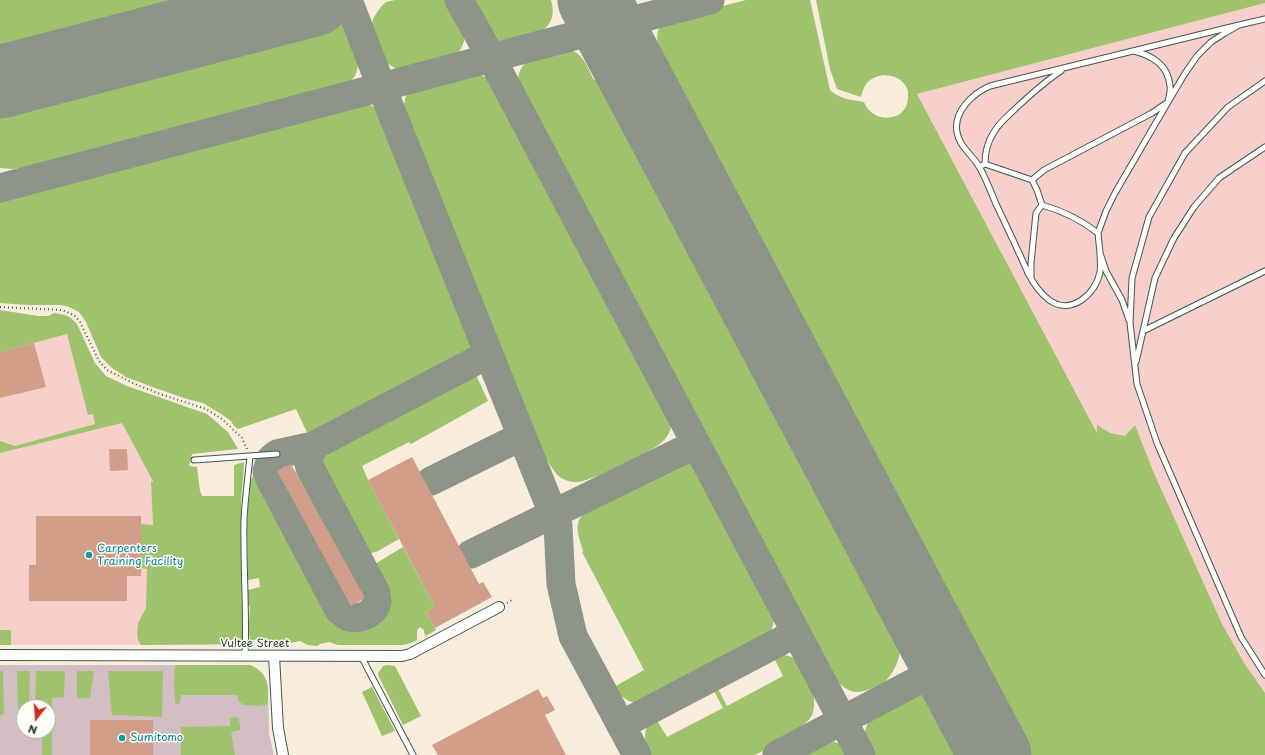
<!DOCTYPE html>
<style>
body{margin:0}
#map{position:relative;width:1265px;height:755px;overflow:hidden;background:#f8eddc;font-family:"Playpen Sans",sans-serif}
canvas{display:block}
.north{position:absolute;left:16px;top:699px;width:40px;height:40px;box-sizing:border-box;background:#fdfcf7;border:1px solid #a4b0a9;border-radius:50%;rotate:197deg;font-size:11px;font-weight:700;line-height:16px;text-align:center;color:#1f3d34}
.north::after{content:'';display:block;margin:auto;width:14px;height:18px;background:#c8321e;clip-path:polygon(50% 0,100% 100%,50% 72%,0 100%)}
</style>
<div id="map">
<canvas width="1265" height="755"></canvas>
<div class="north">N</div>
</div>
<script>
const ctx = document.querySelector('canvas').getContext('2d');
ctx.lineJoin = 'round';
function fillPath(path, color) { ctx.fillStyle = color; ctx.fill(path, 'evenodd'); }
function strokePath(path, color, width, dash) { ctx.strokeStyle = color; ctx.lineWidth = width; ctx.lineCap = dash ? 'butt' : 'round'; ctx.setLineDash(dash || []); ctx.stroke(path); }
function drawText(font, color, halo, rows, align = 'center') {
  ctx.font = font + ' "Playpen Sans",sans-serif'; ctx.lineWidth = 3; ctx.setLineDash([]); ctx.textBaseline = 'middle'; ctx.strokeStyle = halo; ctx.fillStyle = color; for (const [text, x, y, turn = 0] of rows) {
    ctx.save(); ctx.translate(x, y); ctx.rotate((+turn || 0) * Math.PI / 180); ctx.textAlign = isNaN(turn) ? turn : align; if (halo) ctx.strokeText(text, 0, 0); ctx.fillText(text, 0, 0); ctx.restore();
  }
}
const built = new Path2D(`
 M1265,3v746l-348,-655z
 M67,320l170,317 -1,8h-236v-307z`);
const industrial = new Path2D(`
 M0,665h250l6,3 6,5 4,7 2,6 1,48 5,21h-274zM24,707h24v24h-24z`);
const green = new Path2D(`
 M0,0h247l-247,65z
 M395,0h54c12,22 25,33 7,56l-51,14 -10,-2 -11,-6 -5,-9 -7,-19 -1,-8 3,-9 6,-9 6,-6z
 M474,0h77c7,24 -8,33 -28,39 -12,3 -19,6 -30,-1 -6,-4 -9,-12 -12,-18 -4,-7 -8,-12 -7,-20z
 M746,0h64l20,90c9,9 22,10 34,12 8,22 43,21 44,-4 0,-2 0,-4 0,-7 -5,-17 -29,-21 -41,-8 -3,3 -5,10 -6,14l-24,-8 -7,-20 -14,-69h449v3l-348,91 180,339v-8l13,8 15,3 10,-11 18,46 69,153 22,39 21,30v62h-248l-373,-701 15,-8c-4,-12 -2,-20 10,-26z
 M322,18c6,1 13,2 18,5 6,4 10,12 12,18 7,16 11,36 -8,44l-308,82 -2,-1 -22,3 -12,-1v-62l18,-7z
 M560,49c4,1 9,1 13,2 11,4 16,20 21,29l17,-9 285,537c8,32 9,56 -17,80l-1,-2c-6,2 -14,6 -21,6 -16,-1 -26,-18 -35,-30l-299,-564c-15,-34 8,-42 37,-49z
 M464,74l1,1c17,-3 25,2 34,17l171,321c2,9 2,18 -5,26 -9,12 -62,36 -79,41 -5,2 -12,3 -18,1 -11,-3 -15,-12 -21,-21h-3l-37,-96 -3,-1 -102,-252 4,-15 9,-8z
 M360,101l12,5 10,7 91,225 -5,15 -5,5 -13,7 -140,74 -14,-30 -58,20 -4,-3 -3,-5 -10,-7 -18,-11 -16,-4 -32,-11 -29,-11 -14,-9 -11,-11 -15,-35 -7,-10 -10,-5 -8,-2h-34l-27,-2v-106z
 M0,310l38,6h10l6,-3 11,2 6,3 6,6 18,39 11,13 21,10 80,28 21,18 10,17 -46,5 -3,12 8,1 3,24 2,5h32v-31l10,-3c0,15 -3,29 -3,43l1,118h1l-1,17 -4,4 -97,1 -3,-5 -1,-7 1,-10 8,-15 1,-39 -6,-1v-44l12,1 -2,-44 3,2 -32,-60 -122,30v-12l15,5 80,-22 -2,-10 -5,1 -21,-81 -67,18z
 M470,373l4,1 3,3 11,24 -77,43 -2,-2 -47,24 6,14 31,59 -21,12 -16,5 -44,-81c-1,-15 0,-19 10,-30l135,-70z
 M676,460c10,0 16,3 24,9l72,136c5,16 1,27 -12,38l-112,58c-14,5 -26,-1 -34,-14l30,-17 -61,-116 -1,-2 1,-1c-2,-8 -7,-19 -5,-27 5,-23 70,-52 91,-63z
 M261,471l75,144c18,20 34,4 53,-6l-22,-43 8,-2 28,-17 32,60 -9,5 10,18 -10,6 -2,-3v-3l-4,-3 -3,3v10c-6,4 -13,5 -19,5h-60l-9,-3 -9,2 -3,2 -9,-1 -8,-4 -19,4 -24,-6 -7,2 -2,-18 1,-1 1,-16h-2v-16l12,-3 -1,-9 -11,2 -1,-57 3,-42 5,-8z
 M0,630h11v15h-11z
 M777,654c6,1 13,1 18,5 14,9 24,41 17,56 -4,8 -15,14 -23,20l1,2 -35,18h-105c-6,-11 -9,-31 6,-36l11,18 56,-29 -11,-21 4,-2 11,21 56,-30 -10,-20z
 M177,665h73c19,8 18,20 18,38l-2,2h-4l-1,1 -18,-1 -5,-5v-5h-57l-1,8 -4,1 -1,-3 -1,-17 1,-17z
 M388,665l7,1 26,50 -18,9 -25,-50v-2l5,-7z
 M0,671h3l1,40v3l-4,2z
 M17,671h13l-1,36h-5v8l-6,1z
 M36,671h29l-1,26 -12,1v57h-10v-24h6v-24h-13z
 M77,671h17l-4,27h-13z
 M108,671h55l-1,46 -50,-2z
 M927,686h11l37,69h-102c-4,-7 -8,-12 -8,-20 -1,-5 3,-13 6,-17 6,-10 44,-28 56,-32z
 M372,687l23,44 -13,5 -20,-44z
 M235,717l3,1 2,6v6l-9,2 4,23h-54v-28l49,-1v-8z
 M834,742l10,3 6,10h-56l23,-12z`);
const taxiway = new Path2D(`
 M348,0l33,86 177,440 3,58 12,52 64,119
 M459,0l32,57 370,698
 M0,188l710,-188
 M313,446l-5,14 2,8 66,125c0,2 1,6 1,9 -3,12 -17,18 -28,15 -4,-1 -7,-5 -10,-7l-69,-131 -3,-8 4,-12 6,-5 36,-8 176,-92
 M431,481l91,-45
 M471,554l225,-110
 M621,725l175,-92
 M777,755l170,-90`);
const runway = new Path2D(`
 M594,0l401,755
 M0,82l314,-82`);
const building = new Path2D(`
 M34,343l12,44 -46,11v-46z
 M109,449h18l1,21 -18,1z
 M412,457l67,127 4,-2 9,15 -57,31 -9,-16 9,-5 -67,-127z
 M291,464l74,134 -14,8 -74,-135z
 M36,516h105v60h-14v25h-98v-36h7z
 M538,689l5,9 4,-2 8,14 -10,5 21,40h-128l-6,-10z
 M90,720h63v35h-63z`);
const path = new Path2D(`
 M0,307l62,3 12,5 6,7 19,39 8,9 30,15 26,10 43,14 16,10 20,19 5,11
 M507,603l5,-3`);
const service = new Path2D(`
 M1265,81l-37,26 -43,46 -36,64 -17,61 -2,45 7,61 20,59 84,194 24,38
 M985,164c0,-10 3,-23 9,-32 5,-9 14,-16 21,-23 15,-14 29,-27 46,-38
 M979,167l6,-3 47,16 5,10 5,15c21,6 38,14 56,28
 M1032,180l12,-10 108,-57 16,-11c1,-5 3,-11 2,-16 -2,-21 -17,-30 -36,-35
 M1100,253c0,6 1,13 0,19 -4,22 -29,44 -51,28 -9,-7 -16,-17 -21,-27 -10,-23 -21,-46 -32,-69 -5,-12 -10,-25 -16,-36 -7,-13 -21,-21 -23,-36 -4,-20 16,-39 33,-46l249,-61
 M1031,278v-15l5,-50 6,-8
 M1129,320l-7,-20 -16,-29 -6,-18 -2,-20 8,-22 9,-18 53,-91 16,-27 13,-19 14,-14 14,-9 14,-8 26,-6
 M1143,331l122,-60
 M1136,362l19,-84 19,-40 20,-31 25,-29 46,-31
 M194,460l83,-6
 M245,656c2,-45 -2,-91 -1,-136 1,-21 4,-43 6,-64
 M361,656l52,99`);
const minor = new Path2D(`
 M0,655l402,1 8,-2 89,-47
 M274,656l4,72 5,27`);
const markers = [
 [89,555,4,"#0f9aa8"],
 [122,738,4,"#0f9aa8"]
];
const cultureNames = [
 ["Carpenters",97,549],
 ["Training Facility",97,562],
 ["Sumitomo",130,738]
];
const streetNames = [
 ["Vultee Street",255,644]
];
fillPath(built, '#f7d0cb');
fillPath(industrial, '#d2bec2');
fillPath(green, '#9fc26c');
strokePath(taxiway, '#8c9588', 29);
strokePath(runway, '#8c9588', 73);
fillPath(building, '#d19e89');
strokePath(service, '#40574d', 7);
strokePath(minor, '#40574d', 12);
strokePath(path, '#40574d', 2, [1, 3]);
strokePath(service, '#fff', 5);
strokePath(minor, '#fff', 10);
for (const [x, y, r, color] of markers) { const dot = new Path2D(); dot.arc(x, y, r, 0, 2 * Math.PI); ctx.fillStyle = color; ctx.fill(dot); strokePath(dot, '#fdfcf7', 1.5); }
drawText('11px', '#0d838f', '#fdfcf7', cultureNames, 'left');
drawText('11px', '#1f3d34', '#fdfcf7', streetNames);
</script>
